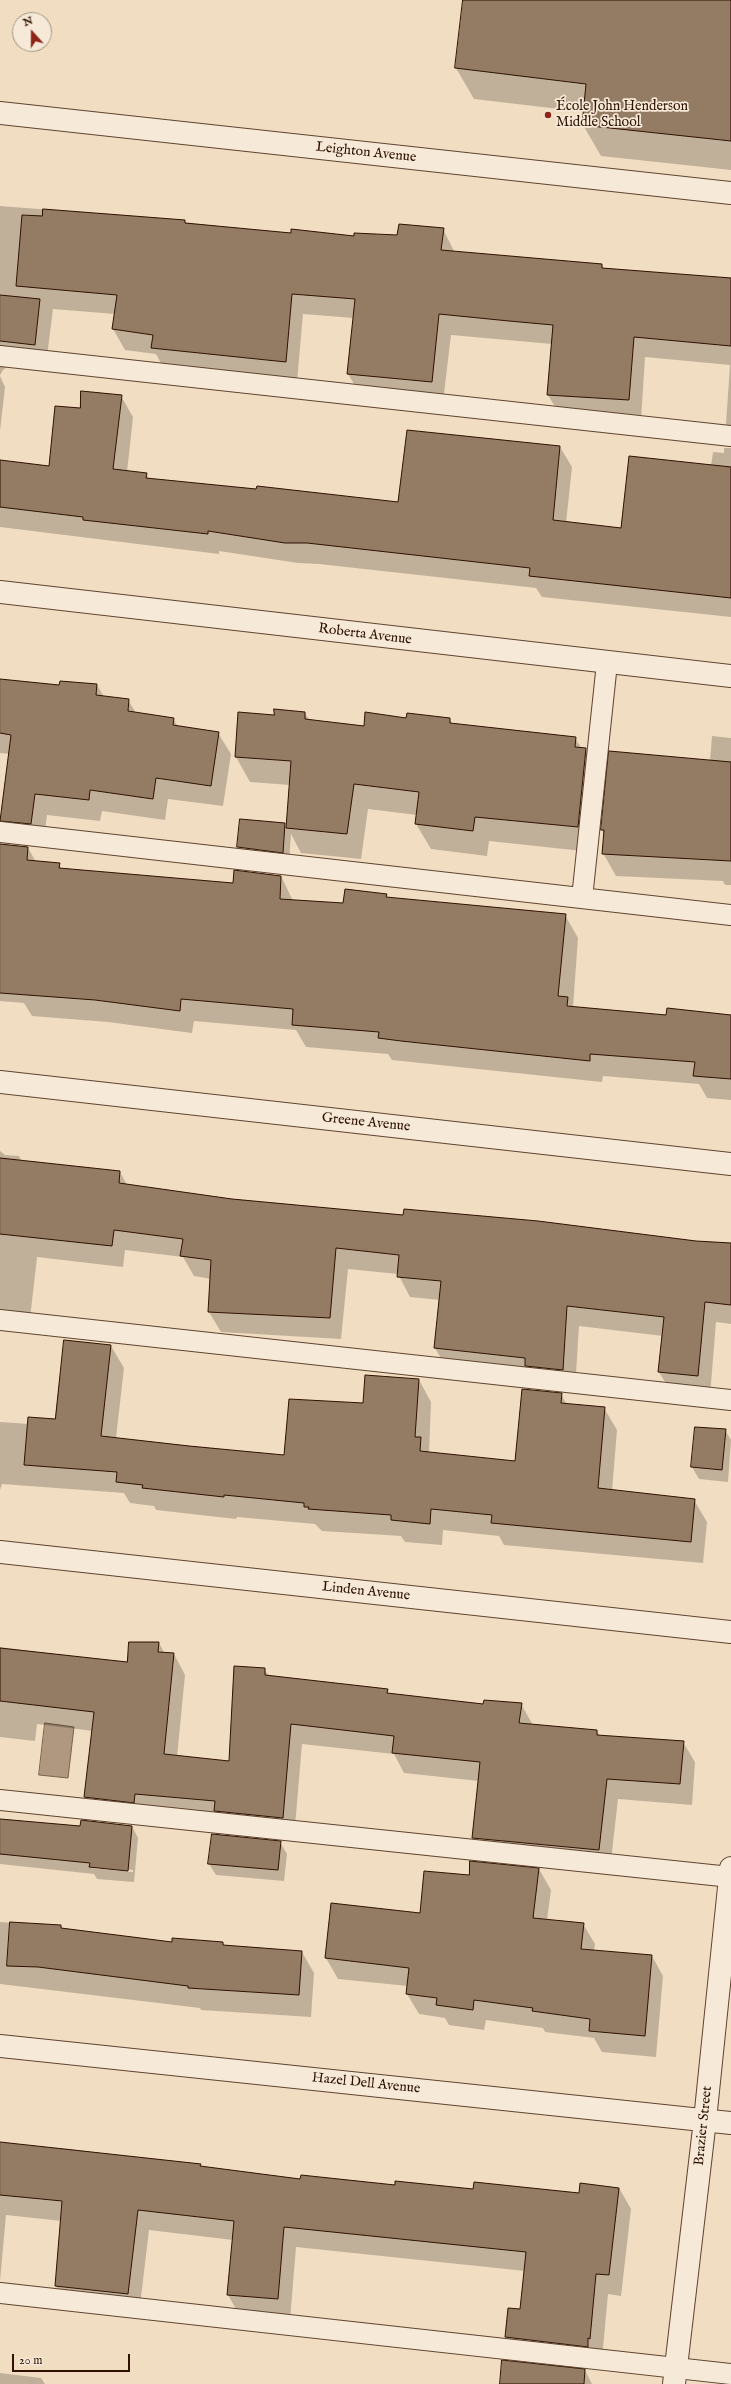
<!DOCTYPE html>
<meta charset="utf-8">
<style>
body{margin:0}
#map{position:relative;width:731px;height:2384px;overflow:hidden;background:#f1ddc1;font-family:"IM FELL English",serif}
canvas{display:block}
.north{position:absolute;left:12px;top:12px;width:40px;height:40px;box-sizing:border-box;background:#f6e9d7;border:1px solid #a69381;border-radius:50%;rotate:339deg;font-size:11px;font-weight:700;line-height:16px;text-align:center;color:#2e1100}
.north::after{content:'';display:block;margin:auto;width:14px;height:18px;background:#8f2418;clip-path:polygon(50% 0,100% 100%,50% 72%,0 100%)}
.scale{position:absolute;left:12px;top:2354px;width:118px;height:18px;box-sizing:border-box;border:2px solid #2e1100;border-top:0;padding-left:5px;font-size:12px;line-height:14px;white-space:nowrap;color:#2e1100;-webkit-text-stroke:3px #f6e9d7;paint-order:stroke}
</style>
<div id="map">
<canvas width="731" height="2384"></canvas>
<div class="north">N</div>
<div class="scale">20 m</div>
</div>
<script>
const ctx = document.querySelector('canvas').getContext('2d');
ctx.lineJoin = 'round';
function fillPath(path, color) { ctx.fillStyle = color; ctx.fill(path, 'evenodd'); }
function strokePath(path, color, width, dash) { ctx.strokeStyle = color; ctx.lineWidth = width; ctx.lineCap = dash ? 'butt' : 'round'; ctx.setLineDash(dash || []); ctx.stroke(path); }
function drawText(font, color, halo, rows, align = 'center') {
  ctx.font = font + ' "IM FELL English",serif'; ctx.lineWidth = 3.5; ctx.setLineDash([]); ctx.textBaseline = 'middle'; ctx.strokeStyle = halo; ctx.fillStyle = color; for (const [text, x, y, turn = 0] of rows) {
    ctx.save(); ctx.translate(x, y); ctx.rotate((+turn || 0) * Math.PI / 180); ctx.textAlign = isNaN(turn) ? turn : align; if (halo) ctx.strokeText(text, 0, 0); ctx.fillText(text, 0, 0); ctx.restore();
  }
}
const water = new Path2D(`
 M45,1723l29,4 -6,51 -29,-3z`);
const shadow = new Path2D(`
 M464,0h267v170l-130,-14 -18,-31 2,-13 -111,-13 -18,-31z
 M0,206l116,9 176,19 63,3h43l45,-8 12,24 147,12 2,5 127,10v153l-5,-9 4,-59 -85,-8 -4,63 -81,-5 -12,-20 4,-51 -101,-9 -8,67 -83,-8 -12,-20 6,-56 -51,-4 -6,68 -133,-13 -8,-15 -31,-4 -12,-21 2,-15 -62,-5 -7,56 -38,1 -5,4 -3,5z
 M0,376l5,11 -5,44z
 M121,396l12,21 -6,55 19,2 3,5 250,24 161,-56 12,20 -6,56 56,6 89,-63 2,-14 11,1v-5h7v169l-189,-20 -6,-9 -217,-24 -21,-1 -79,-12v3l-219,-27v-66l50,6 31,-58z
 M0,680l60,6 37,-1 7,12 24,3 8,13 37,5 5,9 40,6 13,21 -8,52 -55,-7 -3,21 -63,-9 -2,10 -53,-6 -4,30 -29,-3 -13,-22 9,-66 -10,-1z
 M305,713l4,7 56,7 42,-7 43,-1 2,5 123,14 7,11h4l14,26 -8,77 -103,-11 -2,15 -56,-7 -15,-25 1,-9 -49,-6 -7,50 -60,-6 -10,-19 -2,30 -44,-5 -7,-12 46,-23 3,5 3,-44 -40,-3 -14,-25 39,-41z
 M712,736l19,2v147h-6l-2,-4 -107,-5 -13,-23 1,-19 -2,-4 108,-69z
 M0,844l28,4 8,14 23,2 3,6 172,14 47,-8 12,25 51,3 42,-9 2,4 177,16 13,23 -5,69 94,9h64v84l-24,-2 -8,-14 -96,-8 -1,6 -210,-22 -4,-6 -82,-7 -10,-17 -102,-9 -2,12 -84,-11 -76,-6 -8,-13 -24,-2z
 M0,1151l5,4 14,1 3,6 98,10 7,13 105,15 499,44v80l-15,-2 -6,74 -39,-4 -12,-20 4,-36 -84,-10 -4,64 -128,-21 -12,-21 5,-48 -30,-3 -12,-23 -50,-5 -7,70 -120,-7 -12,-20 2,-33 -17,-3 -11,-19 -58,-7 -2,17 -86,-10 -7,62 -30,-5z
 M64,1341l47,5 13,22 -8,70 169,18 79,-51 55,-25 12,22 -2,51 87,9 45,-68 6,11 37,3 13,22 -5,61 82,9 13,22 -4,41 -199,-18 -5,-9 -56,-6 -1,15 -37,-3 -4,-6 -79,-5 -7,-7 -78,-7 -1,2 -80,-9 -2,-4 -24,-3 -6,-10 -122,-9 -2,6v-68l29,2 27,-4z
 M696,1428l29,2 6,10 -3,42 -29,-3 -7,-12z
 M159,1643l6,11h9l11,21 -8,82 53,5 34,-93 5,7 118,14 3,5 94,10 37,-1 12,21 64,6 3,5 83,6 12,20 -3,43 -74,-6 -8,71 -125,-12 -12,-20 6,-57 -75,-8 -10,-19 -92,-10 -8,94 -197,-21 -12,-20 8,-66 -56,-7 -2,17 -35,-4v-90l128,17z
 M0,1820l81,7 51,-1 6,12 -4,44 -37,-3 -3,-5 -94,-10zM91,1866l42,4v2l-42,-4z
 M280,1842l7,12 -3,27 -68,-6 -7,-11z
 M539,1869l12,21 -4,30 36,4 12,20 -1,7 58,5 11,20 -7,81 -54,-5 -8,-14 -49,-6 -2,-4 -57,-8 -2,10 -35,-5 -4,-7 -26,-4 -12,-20 1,-8 -70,-7 -12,-21 95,-44 48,-38z
 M0,1922l61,4 1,3 111,14h49l2,3 78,6 12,21 -3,44 -110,-7 -1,-2 -200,-24z
 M0,2143l70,6 231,31 173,11 106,3 39,-6 12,21 -10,87 -13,-2 -6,65 -84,-1 -12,-21 2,-28 13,1 4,-39 -229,-24 -6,73 -50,-4 -12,-21 5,-55 -84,-10 -10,84 -71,-7 -12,-21 6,-65 -56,-6 -6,66z
 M585,2370l7,14h-91z
 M0,2373l41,5 4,6h-45z`);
const building = new Path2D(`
 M463,0h268v141l-149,-16 4,-41 -131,-16z
 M43,209l142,11v3l106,10v-4l63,7v-3l43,2 2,-11 45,4 -3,22 161,14v4l129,10v68l-97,-9 -5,63 -82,-5 6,-70 -44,-4 -70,-7 -7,68 -85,-8 8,-75 -63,-5 -6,68 -135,-14 2,-13 -41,-6 5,-34 -101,-9 6,-71 20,1z
 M0,295l40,4 -5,46 -35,-4z
 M81,391l41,4 -9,74 34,4 -1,5 110,11 1,-3 141,16 9,-72 153,16 -7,74 68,8 8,-72 102,11v131l-202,-22 1,-8 -223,-25h-22l-77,-12v3l-125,-14v-3l-83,-10v-47l49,6 6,-60 25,2z
 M0,679l59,6 1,-4 37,3 -1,11 33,4 -1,12 46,7 -1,7 46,7 -8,54 -55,-8 -3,21 -63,-9 -1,10 -54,-6 -4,30 -31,-3 11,-86 -11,-2z
 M274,709l31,3v7l59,7 1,-14 41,6 1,-5 43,5v5l126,14 -1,10 11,1 -8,79 -103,-10 -2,14 -58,-7 4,-32 -65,-8 -7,50 -61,-6 5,-67 -56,-4 3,-45 36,3z
 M609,751l122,11v99l-129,-7 2,-24h-3z
 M240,819l45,4 -2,30 -46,-6z
 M0,844l28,3 -1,13 33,3 -1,5 174,15 1,-13 47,6 -1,23 63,4 2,-14 42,5 -1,3 180,17 -8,82 10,1 -1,9 99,9 1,-7 64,7v64l-38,-3 2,-14 -105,-8v7l-189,-20 -23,-3 1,-6 -87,-7 1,-16 -112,-10 -1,12 -85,-11 -95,-7z
 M0,1158l120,13 -1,12 113,16 171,16 1,-6 134,12 158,20 35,2v62l-26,-3 -7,74 -40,-4 6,-55 -97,-11 -4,64 -38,-4v-8l-91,-10 7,-67 -44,-4 2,-22 -63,-7 -6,70 -122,-6 3,-52 -31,-4 3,-17 -69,-9 -2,16 -112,-12z
 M64,1340l47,5 -10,91 88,10 95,9 5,-56 74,4 2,-28 54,4 -4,58h6l-1,14 95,10 7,-72 40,4 -1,10 44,4 -7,81 97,11 -4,43 -200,-19 1,-8 -61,-6 -1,15 -39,-4v-5l-83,-6 1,-2h-5v-4l-80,-8v2l-82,-9 1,-3 -27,-3 1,-10 -93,-7 4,-48 27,2z
 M695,1427l31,2 -4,41 -31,-3z
 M129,1642h30l-1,10 16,1 -10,101 65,7 5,-95 31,2v7l123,14 -1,4 96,11 1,-4 38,3 -3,20 78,7v5l87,6 -4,43 -73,-5 -8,71 -127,-12 8,-76 -88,-9 2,-17 -103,-12 -8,94 -69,-7 1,-10 -80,-7 -1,9 -50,-6 10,-85 -94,-11v-53l127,14z
 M0,1819l80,7 1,-6 51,6 -4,45 -39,-4 1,-4 -90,-9z
 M212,1834l69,7 -3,29 -70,-6z
 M470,1861l69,7 -6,50 51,5 -3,26 71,6 -7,81 -56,-5 1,-12 -58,-8 1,-3 -59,-8 -1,10 -37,-5 1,-7 -31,-4 3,-26 -84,-10 6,-55 89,10 4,-42 45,4z
 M10,1922l51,3v3l111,14v-4l51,4v3l79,6 -3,44 -111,-7v-2l-150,-19 -31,-1z
 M0,2142l201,22 -1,2 100,13 1,-4 94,10v-4l78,8 1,-7 105,11 1,-10 39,5 -10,87 -13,-1 -6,65 -2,-1v9l-83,-10 3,-29 12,1 6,-57 -242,-25 -6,72 -51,-4 7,-74 -96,-11 -10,84 -73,-8 7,-85 -62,-6z
 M502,2360l83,9 -1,15h-84z`);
const service = new Path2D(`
 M0,356l731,80
 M0,832l731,83
 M582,898l25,-235
 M0,1320l731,80
 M0,1800l731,77
 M0,2293l731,81`);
const minor = new Path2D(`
 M0,113l731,80
 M0,592l731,84
 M0,1082l731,82
 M0,1552l731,80
 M0,2046l731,77
 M674,2384l31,-264 26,-252`);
const markers = [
 [548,115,4,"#8f2418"]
];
const poiNames = [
 ["École John Henderson",556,107],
 ["Middle School",556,123]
];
const streetNames = [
 ["Leighton Avenue",366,153,6],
 ["Roberta Avenue",365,635,7],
 ["Greene Avenue",366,1123,6],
 ["Linden Avenue",366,1592,6],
 ["Hazel Dell Avenue",366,2084,6],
 ["Brazier Street",704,2126,-84]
];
fillPath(water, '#af987f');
strokePath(water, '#7b624c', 1);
fillPath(shadow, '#0003');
fillPath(building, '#937b64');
strokePath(building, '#2e1100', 1);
strokePath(service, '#5f4430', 22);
strokePath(minor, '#5f4430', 24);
strokePath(service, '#f6e9d7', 20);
strokePath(minor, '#f6e9d7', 22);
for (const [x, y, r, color] of markers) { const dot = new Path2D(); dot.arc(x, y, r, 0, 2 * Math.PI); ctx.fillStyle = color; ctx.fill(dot); strokePath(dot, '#f6e9d7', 1.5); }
drawText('14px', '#2e1100', '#f6e9d7', poiNames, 'left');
drawText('14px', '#2e1100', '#f6e9d7', streetNames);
</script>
